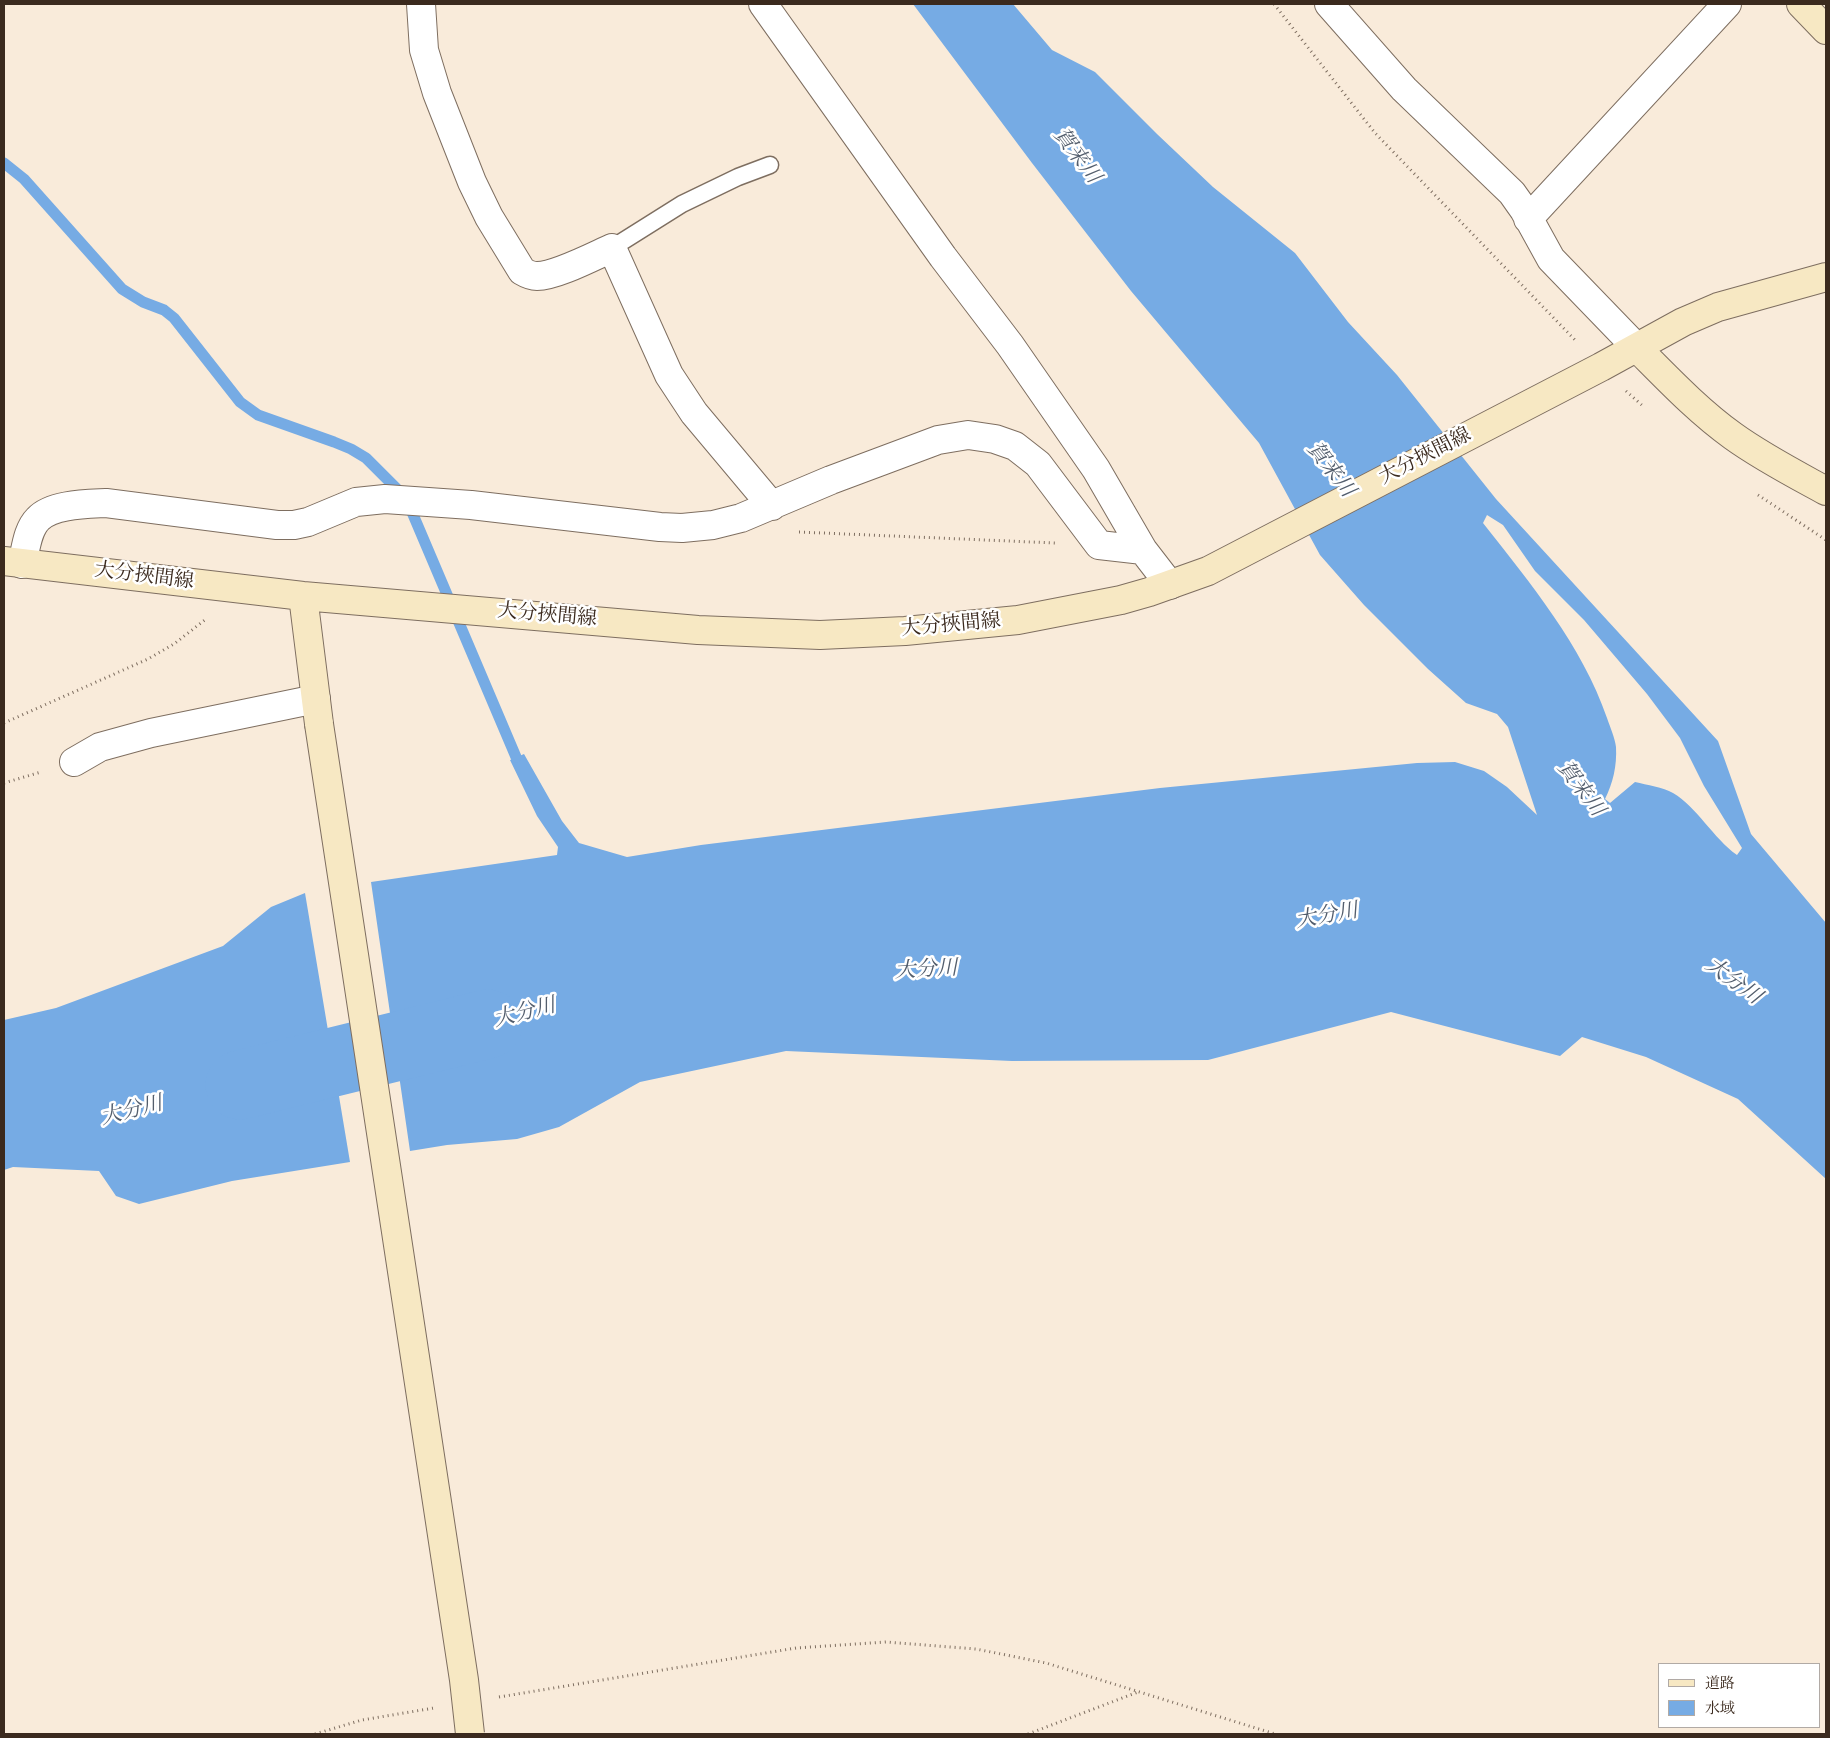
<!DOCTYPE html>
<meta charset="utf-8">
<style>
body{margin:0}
#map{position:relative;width:1830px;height:1738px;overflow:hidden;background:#f9ebda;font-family:"Sorts Mill Goudy","Noto Serif JP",serif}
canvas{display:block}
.frame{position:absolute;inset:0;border:5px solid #3b2a1e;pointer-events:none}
.legend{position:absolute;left:1658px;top:1663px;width:162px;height:65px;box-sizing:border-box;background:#fff;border:1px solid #b1aaa5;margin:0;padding:6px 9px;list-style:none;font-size:15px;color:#3b2a1e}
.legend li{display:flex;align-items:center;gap:10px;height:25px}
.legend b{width:25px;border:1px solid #b1aaa5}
</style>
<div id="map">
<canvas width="1830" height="1738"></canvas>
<div class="frame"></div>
<ul class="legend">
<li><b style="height:6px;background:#f7e8c3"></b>道路</li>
<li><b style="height:14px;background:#76abe4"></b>水域</li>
</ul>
</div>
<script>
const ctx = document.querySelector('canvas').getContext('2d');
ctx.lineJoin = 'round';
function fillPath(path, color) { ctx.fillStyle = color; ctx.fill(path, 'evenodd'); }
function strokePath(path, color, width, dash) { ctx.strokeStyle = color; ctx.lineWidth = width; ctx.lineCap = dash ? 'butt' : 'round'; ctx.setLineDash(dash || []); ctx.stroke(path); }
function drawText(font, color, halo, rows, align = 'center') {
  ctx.font = font + ' "Sorts Mill Goudy","Noto Serif JP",serif'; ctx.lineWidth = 5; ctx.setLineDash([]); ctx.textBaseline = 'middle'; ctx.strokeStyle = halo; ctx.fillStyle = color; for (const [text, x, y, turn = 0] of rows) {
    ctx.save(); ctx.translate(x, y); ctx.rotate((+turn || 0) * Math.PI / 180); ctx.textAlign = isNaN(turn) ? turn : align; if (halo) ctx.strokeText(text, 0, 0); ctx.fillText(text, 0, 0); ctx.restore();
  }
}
const water = new Path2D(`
 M913,4h100l39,46 43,22 62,62 56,53 82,66 53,69 49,53 99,124 222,242 33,93 75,89v256l-88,-80 -92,-42 -64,-20 -22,19 -169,-44 -183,48 -196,1 -226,-10 -146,31 -81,45 -42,12 -70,6 -37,6 -39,-269 186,-27 1,-8 -21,-31 -27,-56 14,-6 38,67 17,22 48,14 74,-12 459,-57 257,-25 38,-1 29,9 23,16 30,28 -29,-88 -11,-13 -31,-11 -38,-34 -64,-64 -44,-50 -61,-112 -128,-152 -99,-128zM1487,515l16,10 32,46 49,49 63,74 33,44 24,48 38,62 -5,7c-24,-17 -40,-48 -64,-62 -10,-6 -26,-8 -38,-11l-25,21 -5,-4c8,-16 12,-33 11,-52 -1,-9 -6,-20 -9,-29 -25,-73 -77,-135 -124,-195z
 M305,893l45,269 -118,19 -93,23 -23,-8 -17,-25 -86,-4 -9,3v-150l52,-12 167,-62 48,-39z`);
const stream = new Path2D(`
 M4,163l20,16 98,110 21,13 21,8 10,8 66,84 18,13 76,27 17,7 15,9 40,40 110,259`);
const river = new Path2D(`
 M240,1085l248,-61`);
const path = new Path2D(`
 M1274,4l101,129 201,208
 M1626,391l18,16
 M1758,495l68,45
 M799,532l256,11
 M4,723l144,-64 26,-15 32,-25
 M4,783l37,-11
 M499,1697l297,-49 90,-6 90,7 70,14 229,71
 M315,1734l47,-14 72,-12
 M1028,1734l110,-42`);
const lane = new Path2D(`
 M612,248l70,-44 56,-27 32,-12`);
const street = new Path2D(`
 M421,4l3,46 13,43 35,89 17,35 33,54c5,3 9,5 15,5 19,0 57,-20 75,-28l57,127 25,38 78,93
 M763,4l180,253 67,88 86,124 47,81 27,35
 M1329,4l75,85 108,104 12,17 27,49 86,89
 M1528,219l199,-215
 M22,564c4,-15 5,-34 16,-45 14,-15 49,-15 68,-16l171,22h17l14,-3 48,-20 29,-3 86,6 189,22 22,1 31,-3 28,-7 90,-38 107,-40 30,-5 27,4 20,7 23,18 61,81 44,5
 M74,762l26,-15 51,-14 165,-34`);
const secondary = new Path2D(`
 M1801,4l25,26
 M1637,348c30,30 61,63 96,88 29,21 62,38 93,55
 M4,561l299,35 395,34 122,5 85,-4 113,-11 103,-20 28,-8 59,-21 393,-204 82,-45 35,-15 108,-30
 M303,596l16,128`);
const secondaryBridge = new Path2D(`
 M319,724l145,956 6,54`);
const streetNames = [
 ["大分挾間線",1426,458,-27],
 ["大分挾間線",144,578,7],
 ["大分挾間線",547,617,5],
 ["大分挾間線",951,627,-5]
];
const waterNames = [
 ["賀来川",1075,157,53],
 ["賀来川",1329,471,52],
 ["賀来川",1579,790,53],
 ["大分川",1327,918,-10],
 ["大分川",926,972,-3],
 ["大分川",1732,983,36],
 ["大分川",525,1015,-14],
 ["大分川",132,1113,-14]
];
fillPath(water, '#76abe4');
strokePath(stream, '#76abe4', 11);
strokePath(river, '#76abe4', 69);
strokePath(lane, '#7e6e60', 19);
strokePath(street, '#7e6e60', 30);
strokePath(secondary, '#7e6e60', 30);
strokePath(path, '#7e6e60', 3, [1, 4]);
strokePath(lane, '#fff', 16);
strokePath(street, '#fff', 28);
strokePath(secondary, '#f7e8c3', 28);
strokePath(secondaryBridge, '#7e6e60', 30, []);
strokePath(secondaryBridge, '#f7e8c3', 28);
drawText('20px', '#3b2a1e', '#fff', streetNames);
drawText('italic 21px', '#535e6d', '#fff', waterNames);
</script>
